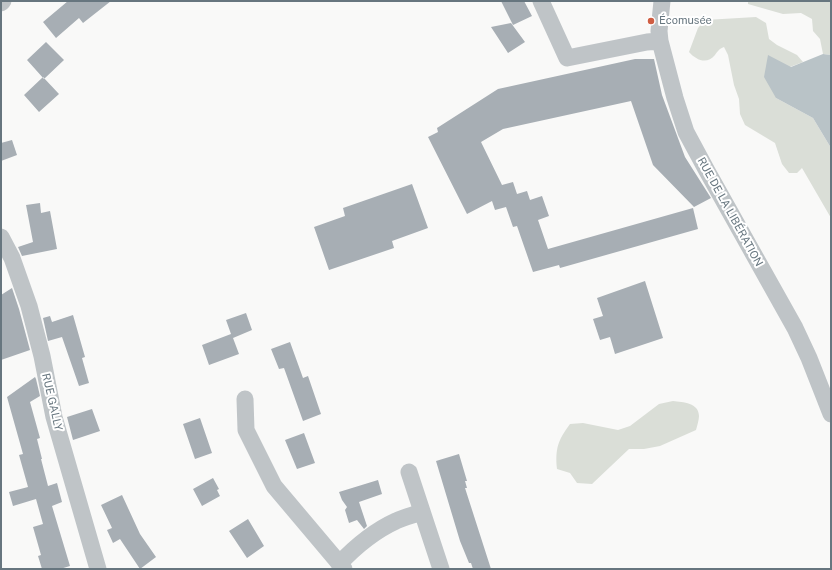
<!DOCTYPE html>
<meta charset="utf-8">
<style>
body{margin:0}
#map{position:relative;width:832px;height:570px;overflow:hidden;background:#f9f9f8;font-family:"Public Sans",sans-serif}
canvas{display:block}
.frame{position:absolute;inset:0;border:2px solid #67767f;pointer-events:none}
</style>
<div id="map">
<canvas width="832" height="570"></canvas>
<div class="frame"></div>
</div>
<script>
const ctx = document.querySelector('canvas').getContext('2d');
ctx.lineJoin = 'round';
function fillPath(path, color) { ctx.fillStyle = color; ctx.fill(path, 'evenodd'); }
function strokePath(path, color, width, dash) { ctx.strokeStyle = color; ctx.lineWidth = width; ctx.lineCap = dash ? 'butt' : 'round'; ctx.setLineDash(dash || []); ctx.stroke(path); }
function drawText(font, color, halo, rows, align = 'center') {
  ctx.font = font + ' "Public Sans",sans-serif'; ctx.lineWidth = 4; ctx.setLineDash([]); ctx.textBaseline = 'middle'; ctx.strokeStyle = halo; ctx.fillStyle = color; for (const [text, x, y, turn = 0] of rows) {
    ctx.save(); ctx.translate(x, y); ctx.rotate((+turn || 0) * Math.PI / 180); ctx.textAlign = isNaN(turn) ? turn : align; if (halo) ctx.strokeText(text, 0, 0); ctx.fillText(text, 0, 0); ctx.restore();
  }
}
const green = new Path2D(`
 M748,1h83v54l-8,-1 -3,-15 -7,-8 -1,-12 -11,-6 -18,1 -35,-10z
 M756,17l10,6 3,16 8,6 20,10 6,7 -13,5 -14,31 37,20 18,30v70l-29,-50 -5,5h-8l-7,-9 -7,-21 -30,-18 -5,-11 -1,-15 -5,-14 -6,-30 -4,-8c-5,2 -6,4 -9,8 -8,10 -19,5 -26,-3l9,-24 7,-8z
 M673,401c10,1 26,2 26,15 0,4 -2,10 -3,14l-36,16 -16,3h-15l-37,35 -15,-1 -7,-10 -13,-4c-2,-20 1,-29 13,-45l13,-1 35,7 12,-4 29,-22z`);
const water = new Path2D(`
 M823,54l8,1v93l-18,-30 -37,-20 -12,-21 4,-22 23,12z`);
const building = new Path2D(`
 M68,1h43l-28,22 -4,-5 -23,20 -13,-16z
 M501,1h23l8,15 -19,9z
 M511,23l14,19 -17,11 -17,-26z
 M46,42l18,18 -20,19 -17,-19z
 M635,59h19l8,36 23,62 26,41 -17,9 -41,-42 -22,-64 -128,28 -22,13 21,43 11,-3 4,12 10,-3 3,9 12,-4 7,20 -11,4 10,29 145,-41 5,21 -138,39 -1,-3 -26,7 -16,-46 -4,1 -7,-20 -11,3 -3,-9 -25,13 -39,-77 10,-5 -1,-4 61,-39z
 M43,77l16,17 -20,18 -15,-17z
 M12,140l5,15 -16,6v-18z
 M412,184l16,44 -36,13 2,7 -65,22 -15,-43 31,-11 -2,-8z
 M40,203l1,10 9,-2 7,38 -35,7 -4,-9 15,-5 -7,-37z
 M645,281l18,57 -48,16 -5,-17 -10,3 -7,-21 10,-3 -6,-18z
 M12,288l7,21 11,41 -29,10v-65z
 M246,313l6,17 -19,8 6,16 -30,11 -7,-20 29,-11 -5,-14z
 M73,315l12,42 -3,1 7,25 -10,3 -17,-49 -14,4 -5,-23 7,-2 2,6z
 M290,342l13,36 5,-2 13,38 -18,7 -19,-53 -5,1 -8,-20z
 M35,377l1,2 4,17 -10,6 10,36 -3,1 5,20h-1l7,27 9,-3 5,19 -10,4 18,60 -10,3h-18l-4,-13 3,-1 -8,-28 10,-3 -7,-25 -23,7 -4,-14 19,-5 -9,-32 4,-1 -16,-57z
 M92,409l8,22 -27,9 -6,-23z
 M200,418l12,35 -17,6 -12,-35z
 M304,433l11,30 -18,6 -12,-29z
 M459,454l8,27h-2l2,7h-2l26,81h-18l-2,-6h-2l-9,-22 -24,-80z
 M213,478l6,11 -2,1 3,6 -18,10 -9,-17z
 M378,480l4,14 -23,8 8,24 -3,3 -7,-9 -8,3 -4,-13 2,-3 -5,-7 -3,-8z
 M122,495l18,39 16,23 -16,12 -20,-30 -7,4 -6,-13 5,-2 -11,-23z
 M248,519l16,27 -17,12 -18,-27z`);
const minor = new Path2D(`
 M541,1l26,57 80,-16 13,-1
 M662,1l-3,30 1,10 15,57 11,34 21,39 88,157 14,30 22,56
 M1,3l2,-2
 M1,237l11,21 17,48 13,50 12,61 44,152
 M245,399l1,31 28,56 70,83
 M409,472l32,97
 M339,564c17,-18 35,-33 57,-43 8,-4 18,-6 26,-9`);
const markers = [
 [651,21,4,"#cf5d42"]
];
const poiNames = [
 ["Écomusée",659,21]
];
const streetNames = [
 ["RUE DE LA LIBÉRATION",730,212,61],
 ["RUE GALLY",52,402,77]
];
fillPath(green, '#daded7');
fillPath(water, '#b9c3c7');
fillPath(building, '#a7aeb4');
strokePath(minor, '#bfc4c7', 17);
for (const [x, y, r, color] of markers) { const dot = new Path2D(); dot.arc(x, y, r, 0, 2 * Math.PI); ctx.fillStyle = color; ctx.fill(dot); strokePath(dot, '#fff', 1.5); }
drawText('11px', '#67767f', '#fff', poiNames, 'left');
drawText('11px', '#67767f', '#fff', streetNames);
</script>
